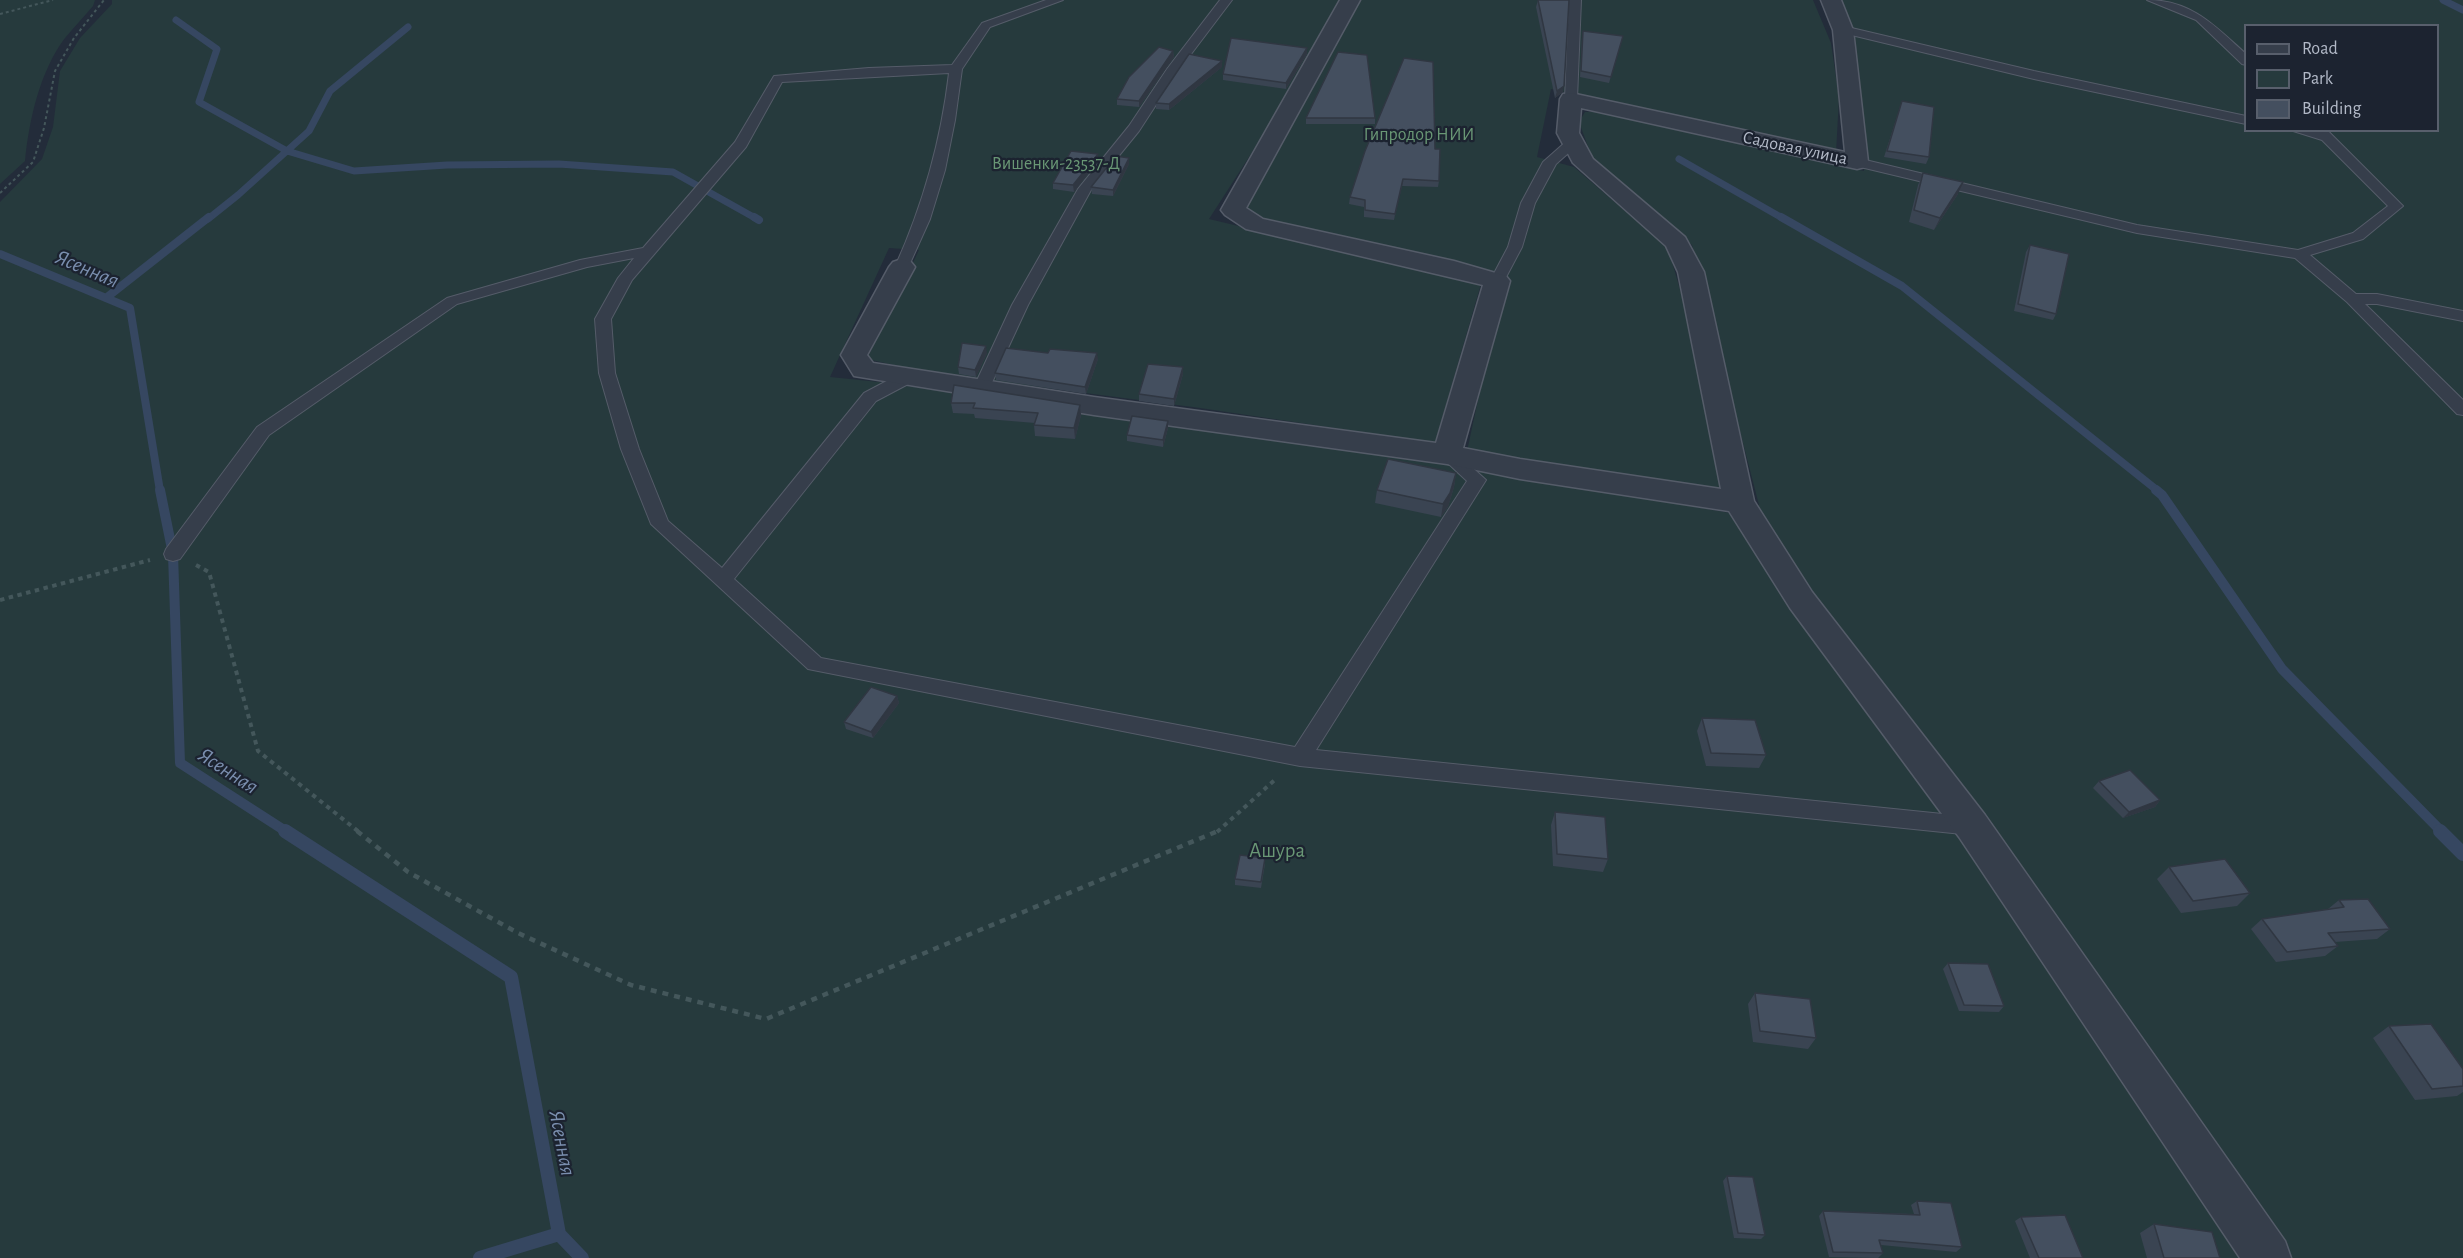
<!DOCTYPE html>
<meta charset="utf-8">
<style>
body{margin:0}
#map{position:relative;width:2463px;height:1258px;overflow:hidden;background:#232c3a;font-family:"Alegreya Sans",sans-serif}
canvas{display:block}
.legend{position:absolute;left:2244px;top:24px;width:195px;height:108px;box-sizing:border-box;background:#1c2330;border:2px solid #585f6c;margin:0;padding:8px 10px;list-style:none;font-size:18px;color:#b2b9c7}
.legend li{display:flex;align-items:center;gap:12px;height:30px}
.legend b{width:30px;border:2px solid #585f6c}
</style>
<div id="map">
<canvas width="2463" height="1258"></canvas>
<ul class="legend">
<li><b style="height:8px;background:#363e4b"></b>Road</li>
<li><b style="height:16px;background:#263a3d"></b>Park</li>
<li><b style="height:16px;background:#444f5f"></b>Building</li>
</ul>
</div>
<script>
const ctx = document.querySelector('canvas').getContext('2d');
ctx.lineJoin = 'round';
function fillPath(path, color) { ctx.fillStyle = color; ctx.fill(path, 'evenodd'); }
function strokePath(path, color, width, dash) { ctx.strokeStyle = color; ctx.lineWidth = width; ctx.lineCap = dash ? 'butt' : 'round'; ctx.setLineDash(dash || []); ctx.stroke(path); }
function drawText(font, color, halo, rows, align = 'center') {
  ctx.font = font + ' "Alegreya Sans",sans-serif'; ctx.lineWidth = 4.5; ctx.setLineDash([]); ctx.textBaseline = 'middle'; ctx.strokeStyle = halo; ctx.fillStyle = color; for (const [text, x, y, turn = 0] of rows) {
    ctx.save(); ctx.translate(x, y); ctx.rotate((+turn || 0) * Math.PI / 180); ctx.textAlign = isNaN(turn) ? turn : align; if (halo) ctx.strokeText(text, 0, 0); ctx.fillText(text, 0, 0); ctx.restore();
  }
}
const green = new Path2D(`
 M0,0h95l-2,6c-9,11 -19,21 -28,32 -25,33 -36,82 -40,123l-25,23z
 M112,0h1231l-52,92 -82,127 272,65 -46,159 -235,-35 -275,-36 -58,-13 52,-109 -30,-2 -59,129 49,5 552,79 299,52 29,-8 -67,-260 -98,-82 -15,-41 6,-10 21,-1 258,60 -13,-131 -16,-40h628v1258h-2463v-1056l42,-43 11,-32 7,-56 20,-33 32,-34zM2246,26h192v104h-192z
 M1358,0h455l18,43 8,55 -3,55 -285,-64 -14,68 37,10 94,81 20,69 38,175 -259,-41 38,-176 -243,-56 -19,-11z`);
const streamFar3 = new Path2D(`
 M2443,0l20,10
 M176,20l41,29 -18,53 88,49 67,20 93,-6 112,-1 114,8 84,47
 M1679,159l105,60
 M208,219l30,-24 71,-64 21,-40 78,-64`);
const streamFar2 = new Path2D(`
 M754,217l5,3
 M1781,217l121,69 256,205
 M0,254l130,54 30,183
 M106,298l103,-81`);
const streamFar1 = new Path2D(`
 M160,490l13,64 7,209 107,69
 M2156,490l6,5 120,174 160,163`);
const stream = new Path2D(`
 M285,831l226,146 48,257 23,24
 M2440,831l23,23
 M480,1258l79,-24`);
const pathFar2 = new Path2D(`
 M0,14l53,-14
 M0,193l33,-31 11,-34 11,-57 19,-33 30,-38`);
const pathFar1 = new Path2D(`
 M196,565l13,7 49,179 101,81
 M0,600l150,-40
 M1217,832l60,-54`);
const path = new Path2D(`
 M357,831l51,41 110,61 113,52 135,34 452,-188`);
const lane = new Path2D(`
 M1046,0h17l-73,27 -28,42 -7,51 -10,50 -15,49 -23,51h-10l-2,-3c28,-62 46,-126 54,-194l-167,9 -36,65 -114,133 -21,39 4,54 24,76 29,72 54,47 142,-175 36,-19h12l2,4 -2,4 -36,19 -142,178 87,79 474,89 172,-266 -29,-27 3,-4h12l33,30 -170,270 656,67 8,2 3,7 -3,7 -8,2 -672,-69 -492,-97 -157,-145 -30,-75 -22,-76 -4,-54 23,-41 16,-20 -47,9 -130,37 -188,131 -89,124 -7,2 -7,-2 -2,-5 2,-5 91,-122 190,-129 133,-38 63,-12 92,-106 39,-66 95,-8 83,-3 30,-42z
 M1220,0h12l-56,74 -37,57 -48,59 -63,115 -39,84 -8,5 -6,-1 -2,-4 39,-84 66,-116 51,-63 38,-57z
 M1569,0h12l-4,99 -6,4 -6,-4z
 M2147,0c45,0 68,26 99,54v11l-4,-1 -46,-44z
 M1843,26l191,45 212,45v8l-212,-45 -195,-47v-4z
 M2290,130h37l76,76 -40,33 -53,16 46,39h21l86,17v10l-86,-17h-12l98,96v15l-6,-1 -110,-112 -52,-44 -158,-25 -285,-68 -2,-3 7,-4 280,67 161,25 55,-17 35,-27 -66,-66z
 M1574,138l7,4 -25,22 -21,39 -13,44 -18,34 -2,3h-10l-2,-3 18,-34 13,-44 22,-41 26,-23z`);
const street = new Path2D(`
 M1340,0h20l-114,208 17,11 191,42 52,15 4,5 -47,167 57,11 201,30 -43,-217 -12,-26 -93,-83 -16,-30 3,-34 3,-5 8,-1 274,59 -12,-122 -12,-30h20l12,30 15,132 -3,5 -8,2 -276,-61 -2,25 14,26 92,78 19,35 50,229 58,91 173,223 300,426 6,17h-51l-281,-421 -169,-229 -61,-97 -209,-32 -73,-15 -353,-49 -240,-39 -13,-21 48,-88 4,-5 9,-3 9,3 4,5 -48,88 6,8 221,34 342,46 47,-158 -237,-56 -21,-14 -4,-5z`);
const wall = new Path2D(`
 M1538,0l25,92 -8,6 -19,-91z
 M1583,31l38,11 -12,41 -29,-6 2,-40z
 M1307,48v6l-21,35 -63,-9v-6z
 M1173,51l1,6 -35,50 -22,-2v-6z
 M1222,67l-53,43 -13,-1v-6z
 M1900,107l29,50 -3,7 -42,-7z
 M1306,118h69v6h-69z
 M1435,149l4,32 -1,6 -36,-1 -8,34 -30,-3v-10l-15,-3 1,-7z
 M1098,161l-24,31 -21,-3v-6z
 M1129,164l-16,32 -21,-2 -1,-7z
 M1923,173l35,21 -24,36 -25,-8 9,-37z
 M2030,245l26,69 -3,6 -39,-9 12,-59z
 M987,353l-11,24 -17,-3 -1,-7z
 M1098,359l-12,35 -90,-14 -1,-7z
 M1183,374l-9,32 -35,-5v-7z
 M951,403l129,2 1,10 -6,24 -40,-3 -1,-11 1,-2 -60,-5 -1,-4 -21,-1z
 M1168,428l-5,19 -36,-6v-6z
 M1456,473l-2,14 -6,20 -7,10 -66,-14 2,-13z
 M897,696l2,7 -26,35 -27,-9 -2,-7z
 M1702,718l64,37 -7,13 -53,-2 -9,-35z
 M2099,781l61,19 -5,7 -32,11 -30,-30z
 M1555,812l53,47 -5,13 -50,-6 -2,-41z
 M1265,864l-4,24 -26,-3v-6z
 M2169,867l81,26 -13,13 -56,7 -24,-34z
 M2339,900l51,29 -13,10 -42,3 3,4 -13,10 -49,6 -25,-33 11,-10 66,-10z
 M1948,963l56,43 -5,6 -40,-1 -16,-42z
 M1755,993l61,45 -8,11 -55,-7 -5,-38z
 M2389,1026l74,43v23l-6,4 -42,4 -42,-62z
 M1727,1176l38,59 -4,4 -27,-1 -11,-57z
 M1917,1201l45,46 -6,5 -75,-7 2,8 -5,5 -49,-1 -10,-41 4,-5 91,3 -3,-9z
 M2021,1217l62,41h-53l-15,-37z
 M2154,1224l66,34h-73l-7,-25z`);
const shadedWall = new Path2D(`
 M1307,48v6l-21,35v-6z
 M1173,51l1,6 -35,50v-6z
 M1222,61v6l-53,43v-6z
 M1564,86l-1,6 -8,6 2,-7z
 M1098,154v7l-24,31 -1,-7z
 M1129,158v6l-16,32v-6z
 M1403,179l-1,7 -8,34 1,-6z
 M1963,182l-5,12 -24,36 6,-12z
 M986,346l1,7 -11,24 -1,-7z
 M1097,353l1,6 -12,35 -1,-7z
 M1183,367v7l-9,32v-7z
 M1080,405l1,10 -6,24 -1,-11z
 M1168,421v7l-5,19v-7z
 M1456,473l-2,14 -6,20 -7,10 2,-13z
 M897,696l2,7 -26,35 -2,-6z
 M2160,800l-5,7 -32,11 6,-6z`);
const building = new Path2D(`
 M1538,0h31l-5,86 -7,5z
 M1583,31l40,5 -12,41 -30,-6z
 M1231,38l76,10 -21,35 -63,-9z
 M1159,47l14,4 -34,50 -22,-2 12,-22z
 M1338,52l29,3 8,63h-69z
 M1189,54l33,7 -53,43 -13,-1z
 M1404,58l29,4 2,87h5l-1,32 -36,-2 -8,35 -30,-4v-10l-15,-3 15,-46z
 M1902,101l32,6 -5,50 -42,-6z
 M1071,151l27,3 -25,31 -20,-2z
 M1116,156l13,2 -16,32 -22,-3z
 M1923,173l40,9 -23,36 -26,-8z
 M2030,245l39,9 -13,60 -38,-10z
 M962,343l24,3 -11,24 -17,-3z
 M1006,348l42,5 2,-4 47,4 -12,34 -90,-14z
 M1148,364l35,3 -9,32 -35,-5z
 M954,385l126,20 -6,23 -40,-3 4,-12 -65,-5 2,-5h-24z
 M1132,416l36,5 -5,19 -36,-5z
 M1388,459l68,14 -6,20 -7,11 -66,-14z
 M871,687l26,9 -26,36 -27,-10z
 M1702,718l53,2 11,35 -55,-2z
 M2130,770l30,30 -31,12 -30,-31z
 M1555,812l50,5 3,42 -51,-5z
 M1240,855l25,3 -4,24 -26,-3z
 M2225,859l25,34 -57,8 -24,-34z
 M2368,899l22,30 -62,4 10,13 -51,6 -25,-33 82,-12 -5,-7z
 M1948,963l40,1 16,42 -40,-1z
 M1755,993l55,6 6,39 -56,-7z
 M2431,1024l32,45v17l-31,3 -43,-63z
 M1727,1176l26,1 12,58 -27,-2z
 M1917,1201l34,2 11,44 -83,-7 4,13 -50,-1 -10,-41 97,4z
 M2065,1215l18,43h-44l-18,-41z
 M2154,1224l58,8 8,26h-56z`);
const farParknames = [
 ["Гипродор НИИ",1419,135],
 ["Вишенки-23537-Д",1056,164]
];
const farStreetnames = [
 ["Садовая улица",1795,148,12]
];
const parkNames = [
 ["Ашура",1277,851]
];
const waterNames = [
 ["Ясенная",87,269,23],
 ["Ясенная",228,771,33],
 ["Ясенная",562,1143,79]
];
fillPath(green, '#263a3d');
strokePath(streamFar3, '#364761', 7);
strokePath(streamFar2, '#364761', 8);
strokePath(streamFar1, '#364761', 10);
strokePath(stream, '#364761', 14);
strokePath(lane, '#555c69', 2);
strokePath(street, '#555c69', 3);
strokePath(pathFar2, '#44575b', 2, [3, 3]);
strokePath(pathFar1, '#44575b', 4, [4.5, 4.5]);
strokePath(path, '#44575b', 4.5, [6, 6]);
fillPath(lane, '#363e4b');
fillPath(street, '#363e4b');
fillPath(wall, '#3a4452');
fillPath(shadedWall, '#303742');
fillPath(building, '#444f5f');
strokePath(building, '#303742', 1.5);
drawText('18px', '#699775', '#1c2330', farParknames);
drawText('18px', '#b2b9c7', '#1c2330', farStreetnames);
drawText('21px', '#699775', '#1c2330', parkNames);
drawText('italic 22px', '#7a8eae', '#1c2330', waterNames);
</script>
